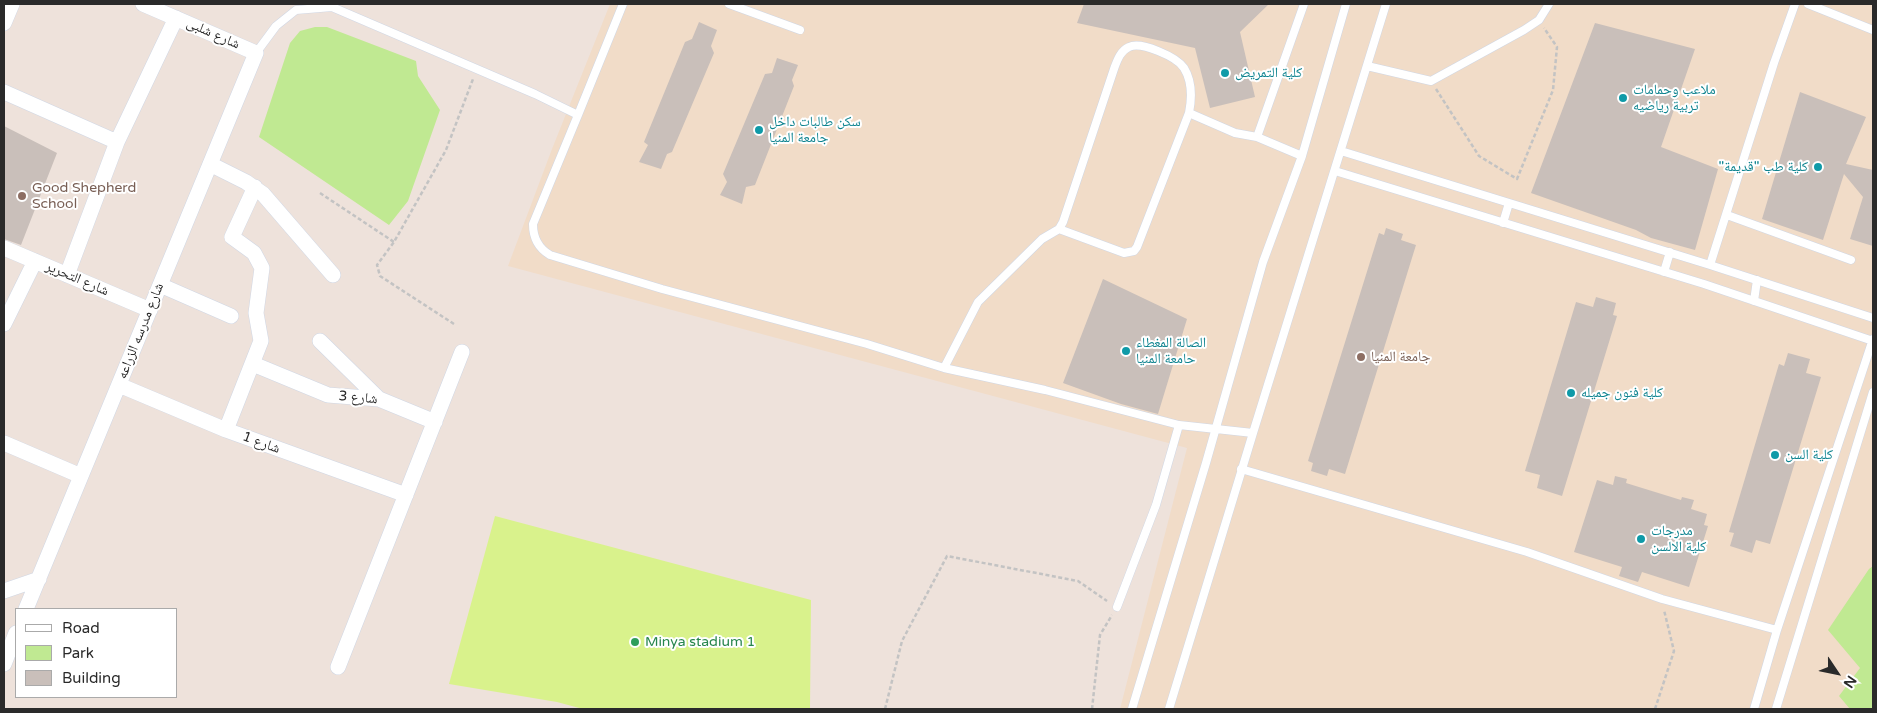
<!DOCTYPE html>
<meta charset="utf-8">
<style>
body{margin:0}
#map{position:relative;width:1877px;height:713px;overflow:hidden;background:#eee2db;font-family:"Varela Round",sans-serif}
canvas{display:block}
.frame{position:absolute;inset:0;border:5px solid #2a2a2a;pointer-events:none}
.legend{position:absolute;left:15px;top:608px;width:162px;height:90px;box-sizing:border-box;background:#fff;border:1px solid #aaa;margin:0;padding:6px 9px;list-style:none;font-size:15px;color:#2a2a2a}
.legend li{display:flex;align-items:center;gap:10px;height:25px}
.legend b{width:25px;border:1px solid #aaa}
.north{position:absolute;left:1812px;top:648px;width:50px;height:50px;-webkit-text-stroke:4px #fff;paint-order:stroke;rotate:124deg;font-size:14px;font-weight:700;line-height:20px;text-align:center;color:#2a2a2a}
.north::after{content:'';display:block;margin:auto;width:18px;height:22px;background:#2a2a2a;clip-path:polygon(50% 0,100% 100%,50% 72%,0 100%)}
</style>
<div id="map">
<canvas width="1877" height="713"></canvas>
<div class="frame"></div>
<ul class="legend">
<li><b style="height:6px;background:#fff"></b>Road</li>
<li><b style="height:14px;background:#c0e992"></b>Park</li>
<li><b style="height:14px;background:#c9bfba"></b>Building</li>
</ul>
<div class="north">N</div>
</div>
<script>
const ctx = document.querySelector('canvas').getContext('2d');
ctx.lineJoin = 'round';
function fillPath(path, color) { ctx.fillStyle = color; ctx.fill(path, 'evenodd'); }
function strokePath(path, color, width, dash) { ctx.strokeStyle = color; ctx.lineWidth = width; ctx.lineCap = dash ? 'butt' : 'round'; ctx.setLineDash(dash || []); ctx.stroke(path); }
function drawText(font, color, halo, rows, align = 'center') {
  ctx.font = font + ' "Varela Round","Noto Naskh Arabic",sans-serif'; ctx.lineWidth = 4; ctx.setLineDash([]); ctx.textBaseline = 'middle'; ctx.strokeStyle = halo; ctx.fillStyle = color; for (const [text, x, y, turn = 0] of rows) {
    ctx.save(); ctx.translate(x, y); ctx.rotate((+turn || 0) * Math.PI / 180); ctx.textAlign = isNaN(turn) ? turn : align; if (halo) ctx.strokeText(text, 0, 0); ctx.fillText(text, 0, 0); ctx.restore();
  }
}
const education = new Path2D(`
 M610,4h1263v705h-753l67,-261 -679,-182 44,-117z`);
const green = new Path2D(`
 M315,27h12l89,34 2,15 22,34 -32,91 -19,24 -130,-88 31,-94 10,-12z
 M1873,566v143h-23l-11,-13 21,-28 -32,-38 41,-61z`);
const pitch = new Path2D(`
 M495,516l316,84 -1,109h-227l-26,-7 -108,-18z`);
const building = new Path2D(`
 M1084,4h185l-29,28 15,65 -45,11 -15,-60 -118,-25z
 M699,22l18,8 -6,16 3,7 -42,99 -5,2 -6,15 -22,-7 9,-17 -4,-3 41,-100 7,-3z
 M1595,23l100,26 -34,98 57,22 -23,81 -44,-12 -15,-8 -105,-37z
 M777,58l21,7 -6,15 2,6 -39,99 -9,2 -4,17 -22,-9 7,-13 -4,-8 42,-100 7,-1z
 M1800,92l66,25 -20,47 27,6v76l-23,-7 13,-42 -19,-23 -21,66 -61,-21z
 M4,126l53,27 -36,92 -17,-6z
 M1386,228l17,6 -2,6 15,5 -71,229 -16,-5 -2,7 -16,-5 2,-8 -5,-2 71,-228 5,2z
 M1103,279l84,40 -29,95 -37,-10 -58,-21z
 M1596,297l20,6 -3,12 4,1 -55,180 -25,-8 3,-13 -15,-4 51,-169 17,5z
 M1788,353l22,6 -4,14 15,4 -51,167 -14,-4 -4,13 -22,-7 4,-13 -5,-1 50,-168 5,2z
 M1615,476l12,3 -1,4 55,17 1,-3 12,3 -3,9 16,5 -3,11 4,1 -19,61 -47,-15 -4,10 -19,-6 3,-9 -48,-15 23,-72 16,5z`);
const path = new Path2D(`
 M1436,89l43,67 38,23 36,-89 4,-43 -13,-19
 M320,193l74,49
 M454,324l-74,-48 -3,-11 17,-23 52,-92 27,-71
 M885,709l17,-68 45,-85 131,25 29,20
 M1092,709l8,-74 12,-20
 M1655,709l19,-58 -10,-41`);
const service = new Path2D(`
 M729,4l71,26
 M1808,4l65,26
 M256,53l20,-27 20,-16 36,-3 203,87 43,21 45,-111
 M1367,66l64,15 93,-51 15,-10 10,-16
 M578,115l-45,109c0,14 5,24 17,31l112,34 205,55 77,24 101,22 134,35 74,8
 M1257,137l47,-133
 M1341,151l369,114 163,53
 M1335,171l369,113 169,57
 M1727,215l124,45
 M1503,223l6,-20
 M1059,229l65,24 10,-2 3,-4 52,-134
 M1710,265l64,-202 21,-59
 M1664,272l6,-20
 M1754,301l3,-21
 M944,368l34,-66 64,-63 17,-10 4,-7 51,-153c3,-8 6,-18 15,-22 12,-6 48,10 55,21 8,13 8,30 5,45l46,20 22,4 45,19
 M1241,469l286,83 135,47 115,31
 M1117,607l39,-102 23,-80
 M1132,709l74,-246 57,-201 39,-106 44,-152
 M1169,709l84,-276 133,-429
 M1754,709l23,-79 96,-291
 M1776,709l97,-317`);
const minor = new Path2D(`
 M4,23l8,-19
 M4,92l113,50
 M210,164l36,18 17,12 70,81
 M4,248l146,62
 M67,275l50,-133 59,-124
 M160,285l71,31
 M4,324l31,-63
 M320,341l59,58
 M253,364l75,31 51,4 56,23
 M119,385l107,45 180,65
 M226,430l35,-89 -5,-28 6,-45 -8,-15 -22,-16 23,-50
 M4,443l77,33
 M4,591l35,-12
 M26,609l230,-556 -113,-49
 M4,664l12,-31
 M338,667l124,-315`);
const markers = [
 [1225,73,5,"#0f9aa8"],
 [1623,98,5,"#0f9aa8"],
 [759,130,5,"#0f9aa8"],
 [1818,167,5,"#0f9aa8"],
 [22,196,5,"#8d6e63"],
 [1126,351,5,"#0f9aa8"],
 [1361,357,5,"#8d6e63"],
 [1571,393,5,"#0f9aa8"],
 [1775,455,5,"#0f9aa8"],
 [1641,539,5,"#0f9aa8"],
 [635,642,5,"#2e9e5b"]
];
const streetNames = [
 ["شارع شلبى",213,34,24],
 ["شارع التحرير",77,279,23],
 ["شارع مدرسه الزراعه",141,331,-68],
 ["شارع 3",358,398,5],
 ["شارع 1",261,443,20]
];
const cultureNames = [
 ["كلية التمريض",1235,73],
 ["ملاعب وحمامات",1633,90],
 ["تربية رياضيه",1633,106],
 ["سكن طالبات داخل",769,122],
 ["جامعة المنيا",769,138],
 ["\"كلية طب \"قديمة",1808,167,"right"],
 ["الصالة المغطاء",1136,343],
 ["حامعة المنيا",1136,359],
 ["كلية فنون جميله",1581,393],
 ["كلية السن",1785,455],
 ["مدرجات",1651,531],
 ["كلية الالسن",1651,547]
];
const educationNames = [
 ["Good Shepherd",32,188],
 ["School",32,204],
 ["جامعة المنيا",1371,357]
];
const leisureNames = [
 ["Minya stadium 1",645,642]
];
fillPath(education, '#f1dcc8');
fillPath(green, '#c0e992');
fillPath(pitch, '#d9f28c');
fillPath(building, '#c9bfba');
strokePath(service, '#d0d7e4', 9);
strokePath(minor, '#d0d7e4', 16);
strokePath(path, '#c3c3c3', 2.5, [4, 2.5]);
strokePath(service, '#fff', 8);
strokePath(minor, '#fff', 15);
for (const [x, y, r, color] of markers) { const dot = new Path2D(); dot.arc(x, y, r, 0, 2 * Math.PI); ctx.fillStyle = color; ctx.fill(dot); strokePath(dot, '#fff', 2); }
drawText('14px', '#2a2a2a', '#fff', streetNames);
drawText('14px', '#0d838f', '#fff', cultureNames, 'left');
drawText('14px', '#785e54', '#fff', educationNames, 'left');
drawText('14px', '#27864d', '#fff', leisureNames, 'left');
</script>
